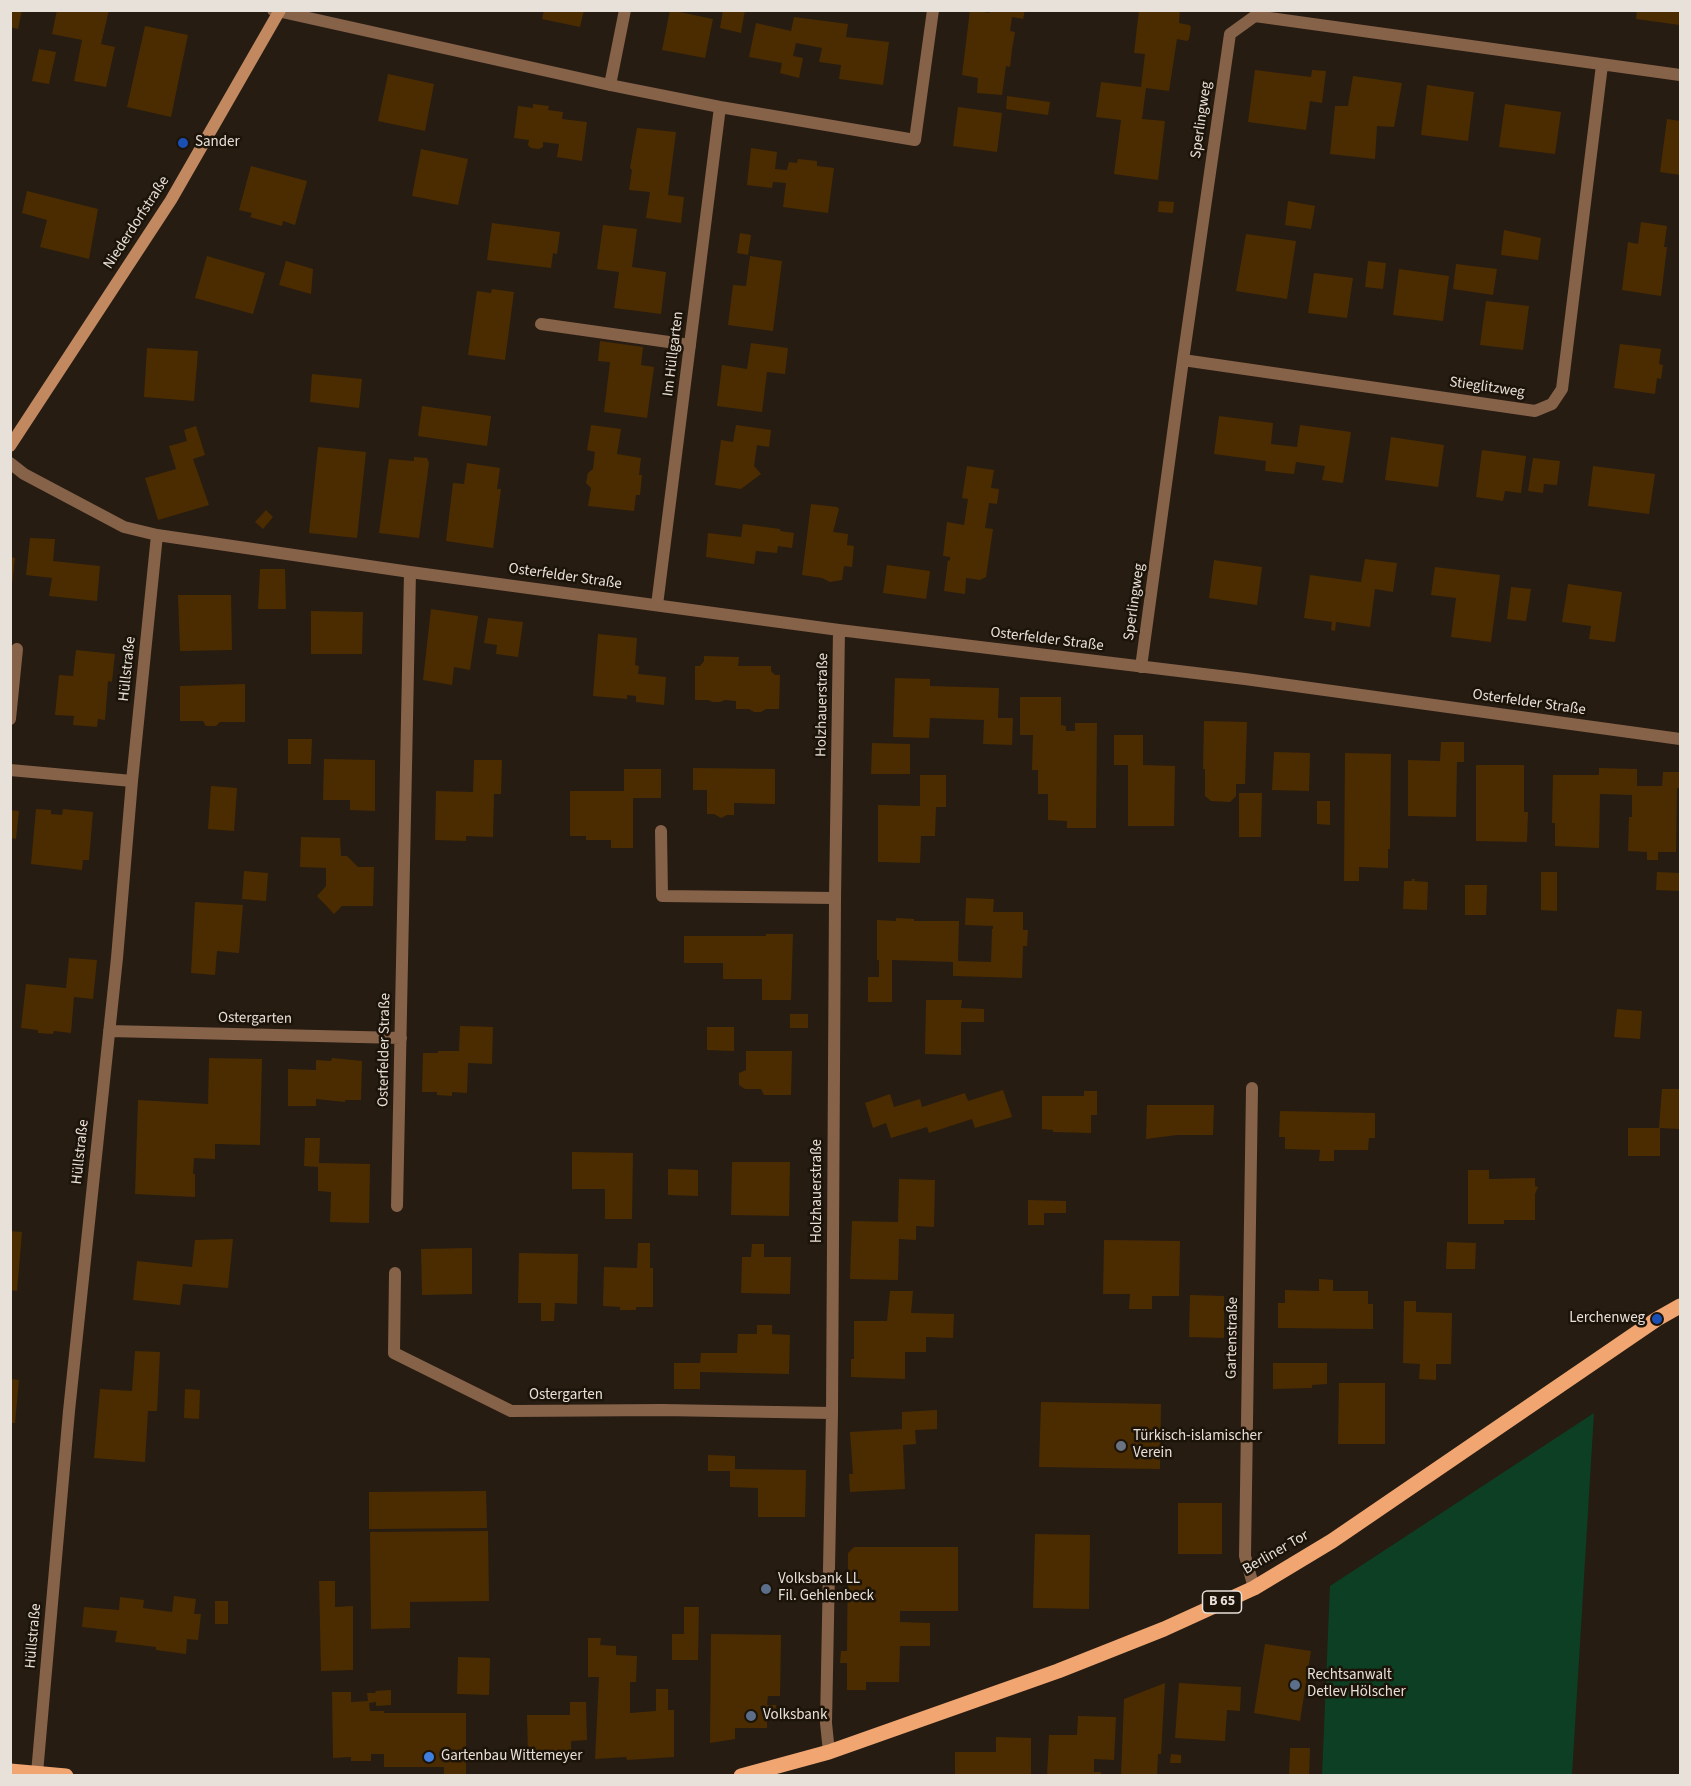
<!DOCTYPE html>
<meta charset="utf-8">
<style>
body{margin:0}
#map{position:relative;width:1691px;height:1786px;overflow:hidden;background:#261c12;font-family:"Source Sans 3",sans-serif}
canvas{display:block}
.frame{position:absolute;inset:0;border:12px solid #e8e1da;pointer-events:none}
</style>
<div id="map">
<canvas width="1691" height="1786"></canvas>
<div class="frame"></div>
</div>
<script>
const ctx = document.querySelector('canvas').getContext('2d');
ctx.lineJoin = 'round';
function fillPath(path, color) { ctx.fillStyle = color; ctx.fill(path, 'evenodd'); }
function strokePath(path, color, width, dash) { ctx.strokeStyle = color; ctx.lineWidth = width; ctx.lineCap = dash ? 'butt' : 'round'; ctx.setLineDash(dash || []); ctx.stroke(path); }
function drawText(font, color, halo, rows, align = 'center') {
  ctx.font = font + ' "Source Sans 3",sans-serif'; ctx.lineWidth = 5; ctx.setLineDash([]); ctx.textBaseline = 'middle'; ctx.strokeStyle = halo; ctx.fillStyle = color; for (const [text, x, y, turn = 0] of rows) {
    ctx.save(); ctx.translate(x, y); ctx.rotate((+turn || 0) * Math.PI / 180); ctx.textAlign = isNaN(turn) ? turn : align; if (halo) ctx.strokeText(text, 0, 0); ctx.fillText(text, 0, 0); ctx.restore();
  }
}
const green = new Path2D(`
 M1594,1413l-22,362h-250l8,-189z`);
const building = new Path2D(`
 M10,10h12l-4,19 -8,-2z
 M57,10h52l-8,34 14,3 -9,40 -32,-6 8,-41 -30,-6z
 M544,10h40l-4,17 -38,-8z
 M670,10l43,9 -8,39 -43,-8z
 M723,10h22l-4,23 -21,-5z
 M970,10l19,3 1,-3h35l-2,9 -11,-2 -2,14 5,1 -3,17 -2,18 -4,-1 -4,29 -25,-2 1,-15 -16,-3z
 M1139,10h41l-1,13 10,2 2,2 -2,12 -2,2 -10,-2 -8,52 -23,-3 -4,31 23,2 -7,59 -44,-6 7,-54 -25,-3 5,-35 40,5 4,-33 -11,-1z
 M1637,10h43v15l-44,-6z
 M794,17l54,7 -2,13 43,5 -6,43 -44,-6 2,-14 -22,-3 3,-14 -26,-5 -3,13 10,2 -4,20 -19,-5 2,-10 -33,-6 7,-34 35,8z
 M145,26l43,9 -17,82 -44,-10z
 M39,49l17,3 -7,32 -17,-3z
 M1255,70l56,7 1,-7 14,1 -4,32 -12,-2 -4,29 -58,-8z
 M388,74l46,10 -9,47 -47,-10z
 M1353,76l49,7 -8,44 -17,-1 -2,33 -45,-5 5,-48h13z
 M1427,85l47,7 -6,49 -47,-6z
 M1007,96l43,6 -2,13 -42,-6z
 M533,104l16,2 -1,4 15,2 -1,7 25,3 -5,39 -25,-4 2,-13 -16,-2v5l-4,2 -8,-1 -3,-3 1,-5 -15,-2 4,-32 15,2z
 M1505,104l56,8 -6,42 -56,-7z
 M958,107l44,6 -5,39 -44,-6z
 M1667,119l13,2v54l-20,-3z
 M637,128l39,4 -8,63 16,2 -3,26 -35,-5 4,-26 -21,-2 3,-20 -2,-2z
 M751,148l26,4 -2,17 12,1 2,-8 8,1 1,-4 19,2v5l17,2 -6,45 -45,-6 3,-24 -13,-1 -1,6 -25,-3z
 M421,149l47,10 -10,46 -46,-9z
 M251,166l56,15 -12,44 -12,-4 -1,5 -32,-9 2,-4 -13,-3z
 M27,191l71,18 -9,50 -49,-12 7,-27 -25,-7z
 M1159,201l15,1 -1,11 -15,-1z
 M1288,201l27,5 -4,23 -26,-4z
 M1641,222l26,4 -3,21h3l-6,49 -39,-6 6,-48 10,2z
 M492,223l68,9 -3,22 -4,-1 -2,15 -64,-8z
 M603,225l34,4 -5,38 34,5 -5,42 -47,-6 5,-36 -22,-3z
 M1504,230l37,8 -3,22 -37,-5z
 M740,233l11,2 -3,20 -11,-2z
 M1246,234l50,7 -9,58 -51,-8z
 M207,256l58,17 -12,41 -58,-16z
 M750,256l32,5 -9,70 -45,-6 5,-40 13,1z
 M286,261l27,8 -2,25 -32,-9z
 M1368,261l18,2 -3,26 -18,-2z
 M1456,264l41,5 -4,26 -40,-6z
 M1399,269l50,7 -6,45 -50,-6z
 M1314,273l39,5 -6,40 -39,-5z
 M492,289l22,3 -9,68 -37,-5 9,-64 14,2z
 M1486,301l43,5 -6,44 -43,-5z
 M600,341l43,6 -2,18 13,2 -7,51 -43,-6 6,-50 -12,-1z
 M751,343l37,5 -3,26 -18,-2 -5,40 -45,-6 5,-41 25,4z
 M1620,344l41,5 -2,15 4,1 -2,14 -4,-1 -2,16 -41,-6z
 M147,348l51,3 -4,50 -50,-4z
 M312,374l50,5 -3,29 -49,-6z
 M422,406l69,10 -4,30 -69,-10z
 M1219,416l54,7 -2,21 26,3 3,-22 51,7 -8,51 -21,-3 3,-14 -29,-4 -2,12 -29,-3 1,-10 -52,-7z
 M591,425l30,4 -4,25 24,4 -2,17h3l-2,20h-4l-2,16 -46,-5 3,-18 -5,-5 2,-10 5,-4 2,-17 -8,-2z
 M736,425l35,5 -2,17 -12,-2 -3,21 7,8 -20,15 -26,-4 6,-45 12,2z
 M196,426l9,29 -12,4 16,46 -51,15 -13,-42 31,-9 -7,-23 18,-5 -3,-11z
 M1391,437l53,8 -6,42 -53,-7z
 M318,447l48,5 -9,86 -48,-5z
 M1482,450l44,6 -5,37 -16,-2 -2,10 -27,-4z
 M414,457l13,1 2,5 -10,75 -40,-5 10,-74 25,2z
 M1533,458l27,3 -3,24 -13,-1 -1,9 -15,-2z
 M467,463l33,5 -3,21h4l-8,59 -47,-7 7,-58 11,1z
 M967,466l27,4 -3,18 8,1 -2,15 -8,-1 -4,25 8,1 -7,48 -6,3 -14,-2 -1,16 -21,-3 4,-31 2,1v-4l-7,-1 4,-34 17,3 4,-26 -6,-1z
 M1593,466l62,8 -6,40 -61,-8z
 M811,504l26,3 2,2 -6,23 15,2 -1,11 7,1 -2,21 -8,-1 -2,14 -12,2 -8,-4 -20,-3z
 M266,510l7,7 -10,12 -8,-7z
 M743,524l37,5v2l14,2 -2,15 -14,-2 -1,7 -21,-2 -2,13 -48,-7 2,-24 33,4z
 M30,538l25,1 -2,22 47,5 -3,35 -48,-5 3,-18 -26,-3z
 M10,557l5,1 -3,26h-2z
 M1365,559l32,4 -4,29 -18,-3 -5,38 -34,-5 -1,9 -4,-1 1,-8 -28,-4 6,-43 51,7z
 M1214,560l48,7 -5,38 -48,-7z
 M887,565l43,6 -4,28 -43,-6z
 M1435,567l65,8 -9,67 -40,-5 5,-39 -25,-3z
 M260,569h25l1,40h-28z
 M1568,584l54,8 -7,50 -26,-3 2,-13 -29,-4z
 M1511,587l20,2 -5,32 -19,-2z
 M178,595h53l1,55 -52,1z
 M431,609l47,7 -8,54 -16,-3 -2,18 -29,-5z
 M311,611l52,1 -1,42h-51z
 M488,618l35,4 -5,35 -22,-3 1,-9 -13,-2z
 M598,634l39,4 -2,27 4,1 -1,8 28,3 -2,28 -28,-3v-6l-9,-1v4l-34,-3z
 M76,650l39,4 -3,28 -4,-1 -3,39 -7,-1 -1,8 -24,-2 1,-9 -19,-1 4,-40 14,1z
 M704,656l35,1 -1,9h33v5l4,4h5l-1,34h-13l-5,3h-7l-5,-3h-13v-8l-11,-1 -5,2h-7l-5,-2h-13v-34h5l4,-5z
 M895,678l35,1v7l69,2 -1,30h15l-1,27 -29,-1 1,-24 -54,-2 -1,20 -36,-1z
 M245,684v38h-25l-4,4h-10l-3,-5h-23v-35z
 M1020,697h41v28l5,1v5h9v-8h22l-1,105h-29v-7l-19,-1v-26h-10v-24h-6l1,-35h-13z
 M1204,721l43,1 -2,62h-9v12l-6,6 -19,-1 -6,-5v-27h-2z
 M1114,735h29v30l32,1 -1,60h-46v-61h-14z
 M288,739h24l-1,25h-23z
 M1441,742h23v20h-7l-1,55 -48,-1v-56l32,1z
 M872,743l38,1v30h-39z
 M1274,752l36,1 -1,38 -37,-1z
 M1345,753l46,1 -1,95h-2v19l-29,-1v14h-15z
 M324,759l51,1v51l-25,-1v-10h-27z
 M474,760h28l-1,34h-7l-1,43 -27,-1v5l-31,-1 1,-49 37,1z
 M1476,765h48v47h4l-1,30 -51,-1z
 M693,768l82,1v35l-41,-1v12h-7l-6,3 -7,-4h-7v-24h-14z
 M1599,768l38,1v17h25l1,-14h17v16h-3l-1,64h-18v8h-11v-8l-19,-1 1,-34h3v-22l-32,-1 -1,54 -44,-2v-23h-3l1,-48h46z
 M624,769h37v29h-28v50h-22v-8h-25v-4h-16v-45h54z
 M920,775h26v32h-10l-1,29h-14l-1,27 -42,-1v-57l42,1z
 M211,786l26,2 -3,43 -26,-2z
 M1239,793h23l-1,44h-22z
 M1317,801h13v24l-13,-1z
 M36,809l15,1v4l11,1 1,-6 30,3 -4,48h-6l-1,10 -51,-6z
 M10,810l9,1 -3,28 -6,-1z
 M301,837l39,1 1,18h6l11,11h16l-1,39h-31l-8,8 -17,-18 9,-10v-18l-26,-1z
 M244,871l24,2 -2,28 -24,-2z
 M1541,872h16v39l-16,-1z
 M1657,872l23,1v18l-24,-1z
 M1412,879h3l-1,2 14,1 -1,28 -24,-1 1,-28h8z
 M1465,885h22l-1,30h-21z
 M966,898l28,1 -1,13h30v18h5l-1,16h-4l-1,32 -69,-2v-14l-61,-2v42h-24v-25h11v-17h-2v-40l19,1v-3l18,1v2h45l-1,40 33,1 1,-33h1v-3l-28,-1z
 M195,902l48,3 -4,48 -22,-2 -2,24 -24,-2z
 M766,934h27l-2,66h-29v-21h-39v-16h-39v-27h82z
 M69,958l28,2 -4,39 -19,-2 -3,36 -17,-2 -1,3 -15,-1v-3l-17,-2 5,-44 40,4z
 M926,1000h36l-1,8 23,1v13h-23v33l-36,-1z
 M1617,1009l25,2 -2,28 -26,-2z
 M790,1014h18v14h-18z
 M460,1026l33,1 -1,37 -24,-1 -1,30 -15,-1v4l-15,-1v-3h-15l1,-39h15v-2h21z
 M707,1027h27v24l-27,-1z
 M746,1051h46l-1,44h-27l-3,-6h-16l-6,-4v-12l7,-3z
 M209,1058l53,1 -2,86 -45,-1v15l-21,-1 -1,16h2v23l-60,-3 3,-94 70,4z
 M332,1058l30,3 -1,39h-16v2l-29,-3v7h-28v-37l28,1v-10l15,1z
 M1662,1089h18v40l-20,-1v28h-32v-28h31z
 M1003,1090l9,27 -37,11 -3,-9 -43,14 -2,-6 -36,11 -5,-15 -13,5 -8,-25 25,-9 4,13 26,-8 2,8 43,-14 3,8z
 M1084,1091h13v24h-6v18l-38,-1v-2l-11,-1v-33h42z
 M1147,1105h67l-1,30h-36l-31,4z
 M1280,1111l95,2v25h-6l-1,12h-34v11h-15l1,-11 -35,-1v-12h-6z
 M305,1138h15l-1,25 51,1 -1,59 -39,-1 1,-30 -13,-1v-24l-14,-1z
 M572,1152l61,1 -1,66h-27v-30h-33z
 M732,1162h58l-1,54 -58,-1z
 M668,1169l30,1v26l-30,-1z
 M1468,1170h21v9l46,-1v8l3,1 -3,7v26h-31v4h-36z
 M899,1179l36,1 -1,47 -18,-1v14l-17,-1 -1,41 -48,-1 2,-58 46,1z
 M1028,1200l38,1v12h-22v12h-16z
 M10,1231l12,1 -5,59 -7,-1z
 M233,1239l-5,49 -45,-4 -3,21 -47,-5 4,-39 55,6 3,-27z
 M1104,1240l76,1 -1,55h-27v13h-23l1,-15h-27z
 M1447,1242l29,1 -1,26h-29z
 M638,1243h12v25h3v39h-17v3h-16v-3l-17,-1 1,-39 33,1z
 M752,1244h12v13h27l-1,37 -49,-1 1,-36h9z
 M472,1248v46l-50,1 -1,-46z
 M519,1253l59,1 -1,50 -22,-1 -1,18h-13v-18h-23z
 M1319,1279l14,1v11h35v13h5v25l-95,-1v-25h7v-13l34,1z
 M890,1291h23l-2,22 43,1 -1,24 -27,-1v15h-21v27l-54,-2v-18h3v-38h33z
 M1190,1295l34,1v42l-35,-1z
 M1404,1301h12v11l36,1 -1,51h-15v16l-17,-1 1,-15 -17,-1z
 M757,1325h15v9l18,1 -1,39 -89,-2v17h-26v-26h26l1,-10h36l1,-19h19z
 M135,1351l25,1 -3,59h-9l-3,51 -51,-4 6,-69 32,2z
 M1273,1363h54v21l-15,1v3l-39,1z
 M10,1379l9,1 -4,43h-5z
 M1339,1383h46v61h-47z
 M185,1389l15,1 -1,29 -15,-1z
 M1041,1402l120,2 -1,65 -121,-2z
 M937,1410v19l-22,1 1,14 -13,1 2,44 -55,3 -1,-18h4l-3,-42 52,-3v-17z
 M708,1455l27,1v13l71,1 -1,47h-47v-29l-28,-1v-16h-22z
 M486,1491l1,37 -118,1v-37z
 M1178,1503h44v51h-44z
 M488,1531l1,70 -79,1v26l-39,1 -1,-97z
 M1035,1534l55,1 -1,74 -56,-1z
 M854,1547h104v64h-58v11l30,1v23h-30l-1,36h-33v8h-19v-27h-7l1,-12h6l1,-98z
 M319,1581h16v26l18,-1v64l-32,1z
 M174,1596l22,3 -2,15h7l-3,26 -11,-1 -1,15 -30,-4v-3l-41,-5 2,-11 -35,-4 2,-20 35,3 1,-13 24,3 -1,8 29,4z
 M215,1601h13v23h-13z
 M684,1607h15l-1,53h-26v-26h12z
 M711,1634l70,1 -1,61h-12l-1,9h9l-1,13h-8v10h-32v11l-25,4z
 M588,1638h13l-1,7 16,1v9l21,1 -1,26h-6v31l26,-2v-22h12v21h6v47l-47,3 -1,-3 -31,2 4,-82h-11z
 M1265,1644l46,7 -11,70 -46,-8z
 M458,1657l32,1 -1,37 -32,-1z
 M1165,1683l-4,71h-3l-1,22h-36l3,-77z
 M1179,1683l62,4 -1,24 -13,-1 -2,31 -50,-3z
 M391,1690v15l-15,1v-4l-7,1 1,8h14v2h82v61h-22v-7h-60v-13h-13v7h-20v-4l-18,1 -1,-66h19v10l17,-1 -1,-8h9l-1,-2z
 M570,1702h16l1,38 -16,1v11h-32v4h-11l-1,-41h43z
 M1078,1716l38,1 -2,43 -20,-1v13h7v4h-54l2,-41h28z
 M996,1737l35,1v38h-76v-24h41z
 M1290,1748h20l-1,28h-20z
 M1171,1754l10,1v8h-11z`);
const service = new Path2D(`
 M541,324l149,21
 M661,831l1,65 173,2`);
const minor = new Path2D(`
 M273,10l337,75 110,22 195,33 18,-130
 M610,85l15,-75
 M1183,360l352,51 17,-7 10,-15 40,-324
 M10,463l14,11 100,53 33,8 253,37 429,58 406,49 435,60
 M657,605l63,-498
 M1141,667l42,-307 47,-326 25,-18 425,59
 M10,719l7,-70
 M10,770l122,11
 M109,1031l292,7
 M1252,1088l-7,468 9,32
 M397,1206l13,-634
 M395,1273l-1,80 117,58 152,-1 169,3
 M829,1752l-3,-29 6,-310 3,-515 4,-268
 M37,1773l32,-362 48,-453 15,-177 25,-246`);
const secondary = new Path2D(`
 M10,446l161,-246 109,-190`);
const primary = new Path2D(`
 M10,1771l56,5
 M741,1776l88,-24 229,-81 106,-42 90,-41 78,-47 325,-222 23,-13`);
const markers = [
 [183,143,6,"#1a4fb4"],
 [1657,1319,6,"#1a4fb4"],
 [1121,1446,6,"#6b7280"],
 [766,1589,6,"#5c6f8a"],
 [1295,1685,6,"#5c6f8a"],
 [751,1716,6,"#5c6f8a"],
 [429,1757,6,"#3f7fe0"]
];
const shields = [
 [1222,1602,39]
];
const shieldNames = [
 ["B 65",1222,1602]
];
const streetNames = [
 ["Sperlingweg",1202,120,-82],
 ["Niederdorfstraße",137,223,-57],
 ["Im Hüllgarten",674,354,-83],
 ["Stieglitzweg",1487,388,8],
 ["Osterfelder Straße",565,577,8],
 ["Sperlingweg",1135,602,-82],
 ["Osterfelder Straße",1047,640,7],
 ["Hüllstraße",128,669,-84],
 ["Osterfelder Straße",1529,703,8],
 ["Holzhauerstraße",823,705,-89],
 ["Ostergarten",255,1019,1],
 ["Osterfelder Straße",385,1050,-89],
 ["Hüllstraße",81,1152,-84],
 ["Holzhauerstraße",818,1191,-90],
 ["Gartenstraße",1233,1338,-89],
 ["Ostergarten",566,1396],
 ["Berliner Tor",1276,1553,-30],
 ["Hüllstraße",34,1636,-85]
];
const poiNames = [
 ["Sander",195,143],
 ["Lerchenweg",1645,1319,"right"],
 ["Türkisch-islamischer",1133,1437],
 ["Verein",1133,1454],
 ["Volksbank LL",778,1580],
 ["Fil. Gehlenbeck",778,1597],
 ["Rechtsanwalt",1307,1676],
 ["Detlev Hölscher",1307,1693],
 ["Volksbank",763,1716],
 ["Gartenbau Wittemeyer",441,1757]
];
fillPath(green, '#0c3f24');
fillPath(building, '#4b2c00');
strokePath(service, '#866249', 12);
strokePath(minor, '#866249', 12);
strokePath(secondary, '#c28960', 12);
strokePath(primary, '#f1a671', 15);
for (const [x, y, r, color] of markers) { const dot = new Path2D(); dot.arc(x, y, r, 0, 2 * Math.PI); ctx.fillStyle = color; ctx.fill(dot); strokePath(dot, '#1c1309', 2); }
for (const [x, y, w] of shields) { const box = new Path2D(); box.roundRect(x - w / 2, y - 11, w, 22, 4.5); ctx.fillStyle = '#1c1309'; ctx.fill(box); strokePath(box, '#e8e1da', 1.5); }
drawText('bold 14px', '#e8e1da', null, shieldNames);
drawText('15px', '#e8e1da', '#1c1309', streetNames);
drawText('15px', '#e8e1da', '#1c1309', poiNames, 'left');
</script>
